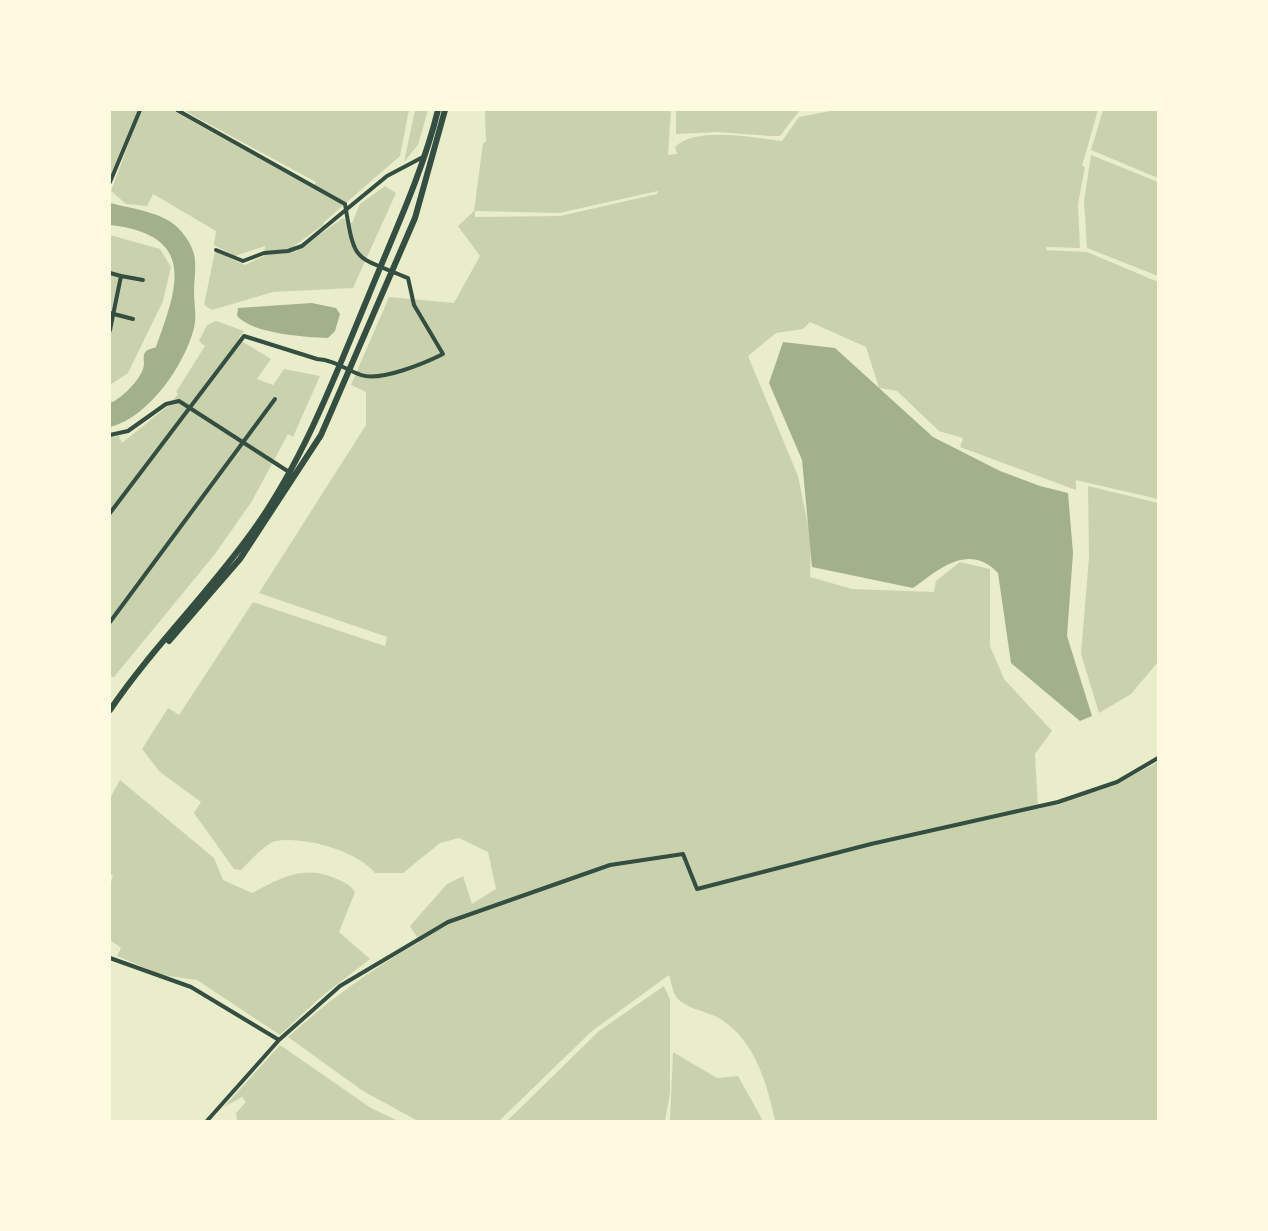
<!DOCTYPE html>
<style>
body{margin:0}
#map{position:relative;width:1268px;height:1231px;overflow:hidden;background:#e9edc9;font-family:Montserrat,sans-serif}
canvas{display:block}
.frame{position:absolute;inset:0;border:111px solid #fefae0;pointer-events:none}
</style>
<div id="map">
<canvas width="1268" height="1231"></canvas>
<div class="frame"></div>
</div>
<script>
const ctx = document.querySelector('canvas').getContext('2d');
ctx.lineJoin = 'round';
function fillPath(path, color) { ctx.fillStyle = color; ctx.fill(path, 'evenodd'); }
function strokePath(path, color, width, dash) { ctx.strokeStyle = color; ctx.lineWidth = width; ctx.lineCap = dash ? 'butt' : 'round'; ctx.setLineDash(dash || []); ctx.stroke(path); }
const green = new Path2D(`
 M110,110h28l-28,66z
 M141,110h31l141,78 3,-6 -133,-72h226l-9,46 -76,66 -1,3 -29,21 1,6 48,-34 9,5 8,-19 25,-18 11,7 -43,95 -80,4 -61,18 -8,-5 11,-54 30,14 19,-9 1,-10 -30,10 -21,-11 2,-14 -63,-37 -6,12 -21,-2 -15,-13z
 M415,110h13l-10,35 -14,17z
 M485,110h186l-3,45 9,-1 -2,-7c21,-21 79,-9 107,-6l17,-24 37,-7h262l-16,56 3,1 -7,37 2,44 -33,-1 -1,3 41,2 71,30v217l-82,-19v10l-116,-43 3,-9 -24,-7 -42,-40 -18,-3 -13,-41 -56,-25 -7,7 -27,4 -28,23 50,120 13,64 -1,37 42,12 82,3 2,-11 24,-19 30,7v77l14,33 48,52 -17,23 3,55 75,-23 45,-24v359h-383c-7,-35 -20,-80 -53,-101 -14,-10 -40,-10 -48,-27 -2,-5 -3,-13 -5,-18l-77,56 -93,90h-81l-55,-30 -75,-54c41,-37 83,-68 132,-95l-10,-16 37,-42 16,-8 9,28 24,-15 -8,-37 -29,-14 -19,5 -37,30h-28c-18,-22 -70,-37 -99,-32 -10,2 -27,21 -35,29l-7,-1 -40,-56 7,-11 -41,-30 -18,-23 26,-41 11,7 74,-113 132,44 2,-9 -128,-44 107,-168v-33l-15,-7 38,-88 65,6 26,-47 -22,-30 16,-15 9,-68 3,-1zM658,191l-1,3 -97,22 -85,1v-6l84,2z
 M676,110h124l-20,26h-9l-53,-4 -42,2z
 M1103,110h55v68l-67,-28z
 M1091,155l67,27v94l-71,-28 -3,-47z
 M110,235l50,14 11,18 -8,34 -35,72 -18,12z
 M216,321l28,10 -6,8 33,20 -14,20 16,6 11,-16 36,7 -27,61 -5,-3 -36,67 -37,53 -101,123 -4,-1v-239l9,-1 3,7 46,-37 10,-12 -2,-2 29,-46 -6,-5 8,-16z
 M1088,486l70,17v159l-27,32 -32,19 -18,-59 8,-97z
 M120,780l94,78 9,22 29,13c27,-14 49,-28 80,-16 9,4 17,6 23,15l-16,40 31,27 -48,37 -42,39 -83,-55 -35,-5 -45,-19 4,-8 -11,-8v-55l3,-9 -3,-2v-76z
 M664,986l6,13v94l-5,28h-158l92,-90z
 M280,1045l91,63 27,13h-161l-1,-8 10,-11 -4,-5 -18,10z
 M673,1052l44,26 21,-2 25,45h-93z`);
const water = new Path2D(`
 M110,203c23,6 55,9 71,28 19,23 14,34 13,61 0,12 3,25 0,36 -10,38 -45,89 -84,99v-24c11,-4 29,-22 33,-34 2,-5 0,-10 1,-14 1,-6 8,-6 12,-8 23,-62 40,-112 -46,-122z
 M312,303l24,5 4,6 -5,17 -7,7c-24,-1 -74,-4 -91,-22l1,-8z
 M783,342l52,6 98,89 67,34 40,15 28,7 5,60 -6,83 25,80 -12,5 -69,-58 -13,-90c-29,-31 -59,-4 -85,15l-101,-21 -10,-107 -33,-77z`);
const minor = new Path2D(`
 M110,182l30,-72
 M216,250l27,11 21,-8 24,-2 14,-5 85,-70 36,-19
 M110,273l11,3 -11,54
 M121,276l22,4
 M110,313l23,6
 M110,435l18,-4 38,-27 13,-3 110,71
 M110,513l134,-177 73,23c17,1 28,10 44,16 19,7 64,-12 82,-21l-29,-49 -6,-27c-55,-23 -53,-14 -63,-74l-168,-94
 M110,622l165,-223
 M110,958l81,29 88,53 -73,82
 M279,1040l61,-54 108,-64 162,-57 73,-11 14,35 174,-45 187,-42 59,-20 41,-24`);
const primary = new Path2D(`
 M169,641l71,-82 81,-124 94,-217 30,-108
 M110,710c44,-65 102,-120 147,-185 48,-69 79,-151 111,-228 25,-62 54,-122 70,-187`);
fillPath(green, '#cad2ad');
fillPath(water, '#a3b18a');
strokePath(minor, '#344e41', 4);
strokePath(primary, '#344e41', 6);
</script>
